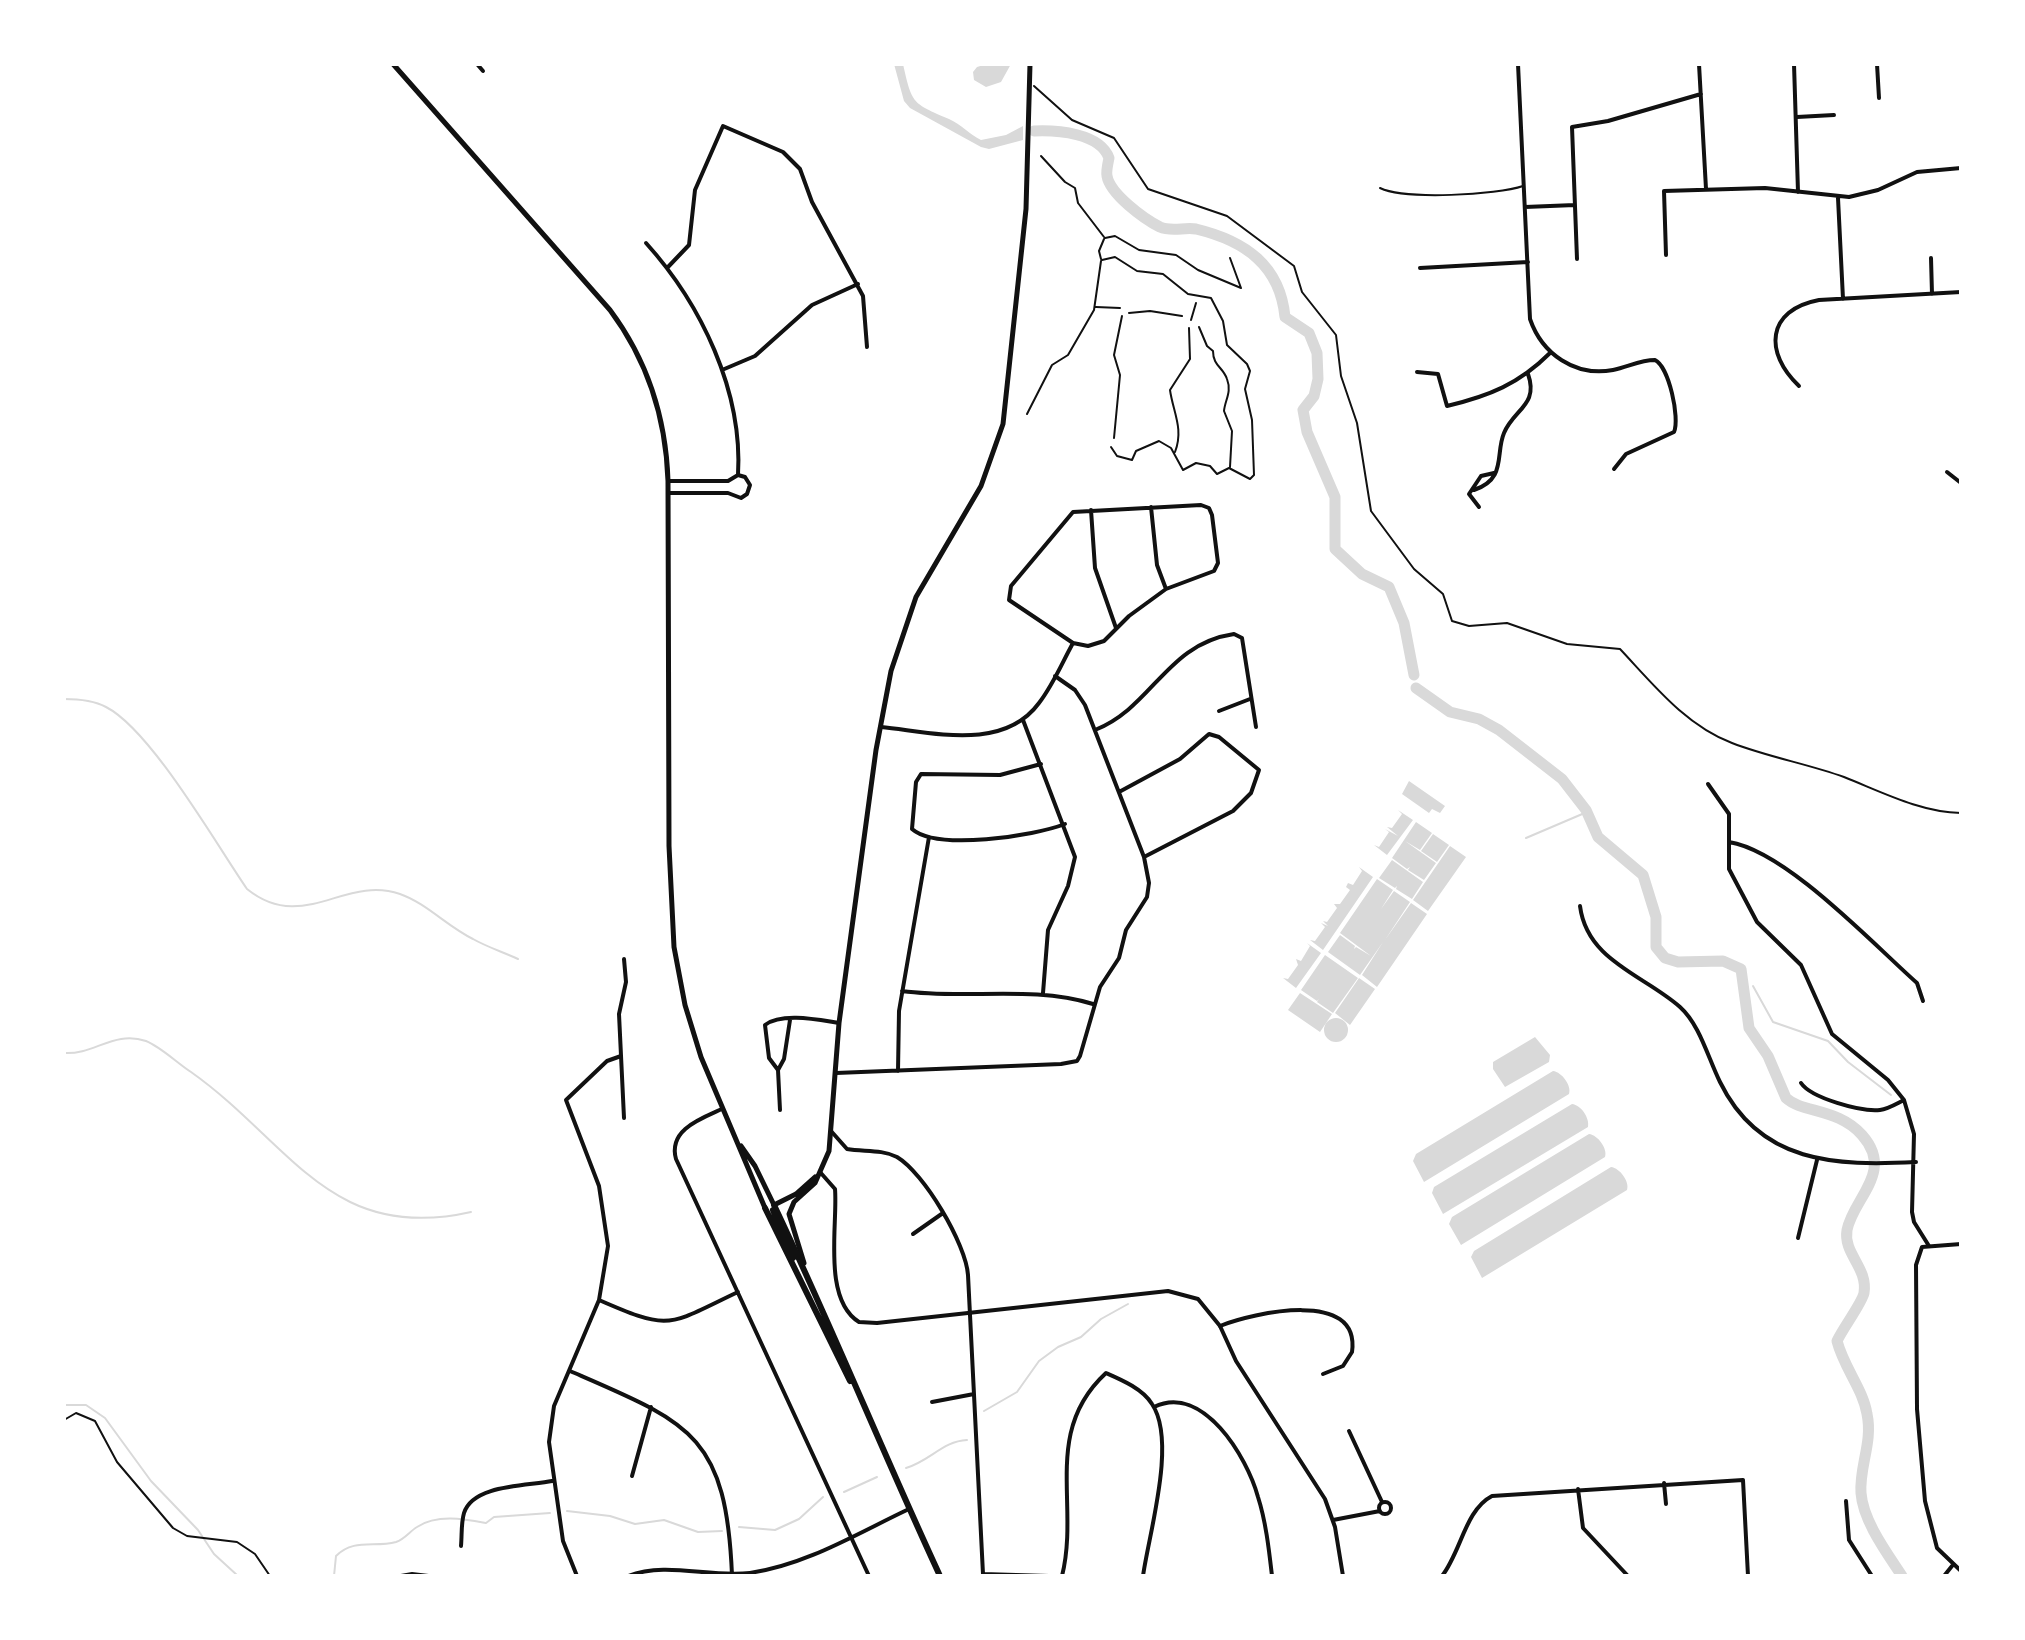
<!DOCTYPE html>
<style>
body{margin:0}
#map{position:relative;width:2025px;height:1640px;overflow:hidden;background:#fff;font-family:"Titillium Web",sans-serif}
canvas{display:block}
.frame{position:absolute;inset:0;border:66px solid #fff;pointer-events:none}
</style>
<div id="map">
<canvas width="2025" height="1640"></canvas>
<div class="frame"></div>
</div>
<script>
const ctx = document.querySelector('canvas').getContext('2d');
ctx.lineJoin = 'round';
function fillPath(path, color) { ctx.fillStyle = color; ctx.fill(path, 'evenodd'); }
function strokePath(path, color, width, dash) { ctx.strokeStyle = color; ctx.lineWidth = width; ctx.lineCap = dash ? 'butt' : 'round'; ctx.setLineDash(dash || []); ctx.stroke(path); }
const water = new Path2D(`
 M894,64h9c9,40 9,39 46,55 12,5 21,16 32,21l25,-5 17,-9v14l-34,9 -8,-2 -71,-39 -6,-7z
 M987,64h24l-10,18 -15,5 -12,-7 -1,-8 4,-5z
 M1409,781l36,25 -5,7 -8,-4 -3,4 -27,-19z
 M1398,810l15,10 -26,35 -13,-10 5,2 10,-15 -4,-3 13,7 -11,-9 5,1 10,-14z
 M1416,822l16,11 -12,17 -15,-9 31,22 -12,17 -16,-10 2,-3 -3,2 -15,-11z
 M1433,834l16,11 -12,17 -16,-11z
 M1450,846l16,11 -38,54 -15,-11z
 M1392,860l31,22 -11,17 -16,-10 1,-3 -2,2 -16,-10z
 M1359,867l14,10 -50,73 -13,-10 5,1 10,-14 -4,-4 7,3 -5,-5 4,1 10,-14 -3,-4h6l10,-14 -4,-3 2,-4 5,2 9,-14z
 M1377,879l16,11 -12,19 13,-18 16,11 -25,38 26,-37 16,11 -50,73 -15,-12 21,-33 -23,33 -32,-23 12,-17 15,11 -1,3 2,-2 15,9 -31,-23z
 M1307,943l14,10 -25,35 -13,-10 5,1 10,-14 -2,-6 5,2 9,-15z
 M1325,955l33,23 -25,35 -16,-11 2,-3 -2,2 -16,-11z
 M1359,978l16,11 -25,36 -15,-12z
 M1300,993l32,21 -12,18 -32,-22z
 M1324 1030a12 12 0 1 1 24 0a12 12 0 1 1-24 0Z
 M1535,1037l15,18 -1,7 -44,25 -12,-18v-7z
 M1553,1071c9,1 19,15 16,23l-145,88 -11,-21 3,-7z
 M1572,1104c9,1 18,14 16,23l-145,87 -11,-21 2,-6z
 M1589,1134c9,1 19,15 16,23l-144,88 -12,-21 3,-7z
 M1611,1167c9,1 19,15 16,23l-145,88 -11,-21 3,-6z`);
const stream = new Path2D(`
 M64,699c15,0 29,1 42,8 45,23 110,137 141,182 56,45 97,-14 153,5 26,9 48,33 73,45 14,8 30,13 45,20
 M1526,838l61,-26
 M1753,986l20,36 55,19 20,21 43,33
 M64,1053c30,2 50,-23 82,-12 15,6 31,22 45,31 99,70 139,172 280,140
 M64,1405h22l19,13 46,63 47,49 16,24 24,22
 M984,1411l33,-19 22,-31 19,-14 23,-10 20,-18 27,-15
 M906,1468c24,-7 37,-27 61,-28
 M844,1492l33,-15
 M567,1511l43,5 25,8 29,-4 34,12 24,-1
 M739,1527l36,3 24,-11 24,-22
 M334,1576l2,-20c18,-18 38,-8 60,-14 9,-3 14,-11 21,-15 20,-13 47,-8 69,-4l8,-6 56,-4`);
const river = new Path2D(`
 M1034,131c23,-1 66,2 75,27 -1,5 -3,13 -2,18 3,18 37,43 53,51 11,5 25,0 36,2 50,12 84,37 89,88l24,16 8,20 1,26 -4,17 -11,14 4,22 28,65v52l27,25 27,13 15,36 10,52
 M1416,688l34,24 29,7 20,11 63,49 24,31 12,27 45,38 13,42v30l9,11 13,4 45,-1 18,8 8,59 19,28 18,42c16,15 52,10 76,37 33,37 -9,63 -15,95 -4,24 21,37 17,63 -2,10 -21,35 -27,48 7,27 26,48 30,73 6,28 -8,53 -6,79 2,28 26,60 41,83`);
const path = new Path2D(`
 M1034,86l38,34 42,18 34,51 79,27 67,50 8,26 34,43 5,41 16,47 14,88 43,58 29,25 9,27 17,5 38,-3 60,21 53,5c33,35 65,76 112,94 36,14 76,21 112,34 38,15 76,35 117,36
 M1041,156l24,26 10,6 3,15 26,34
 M1105,238l10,-2 24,14 37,5 22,15 43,18 -11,-30
 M1101,259l-2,-8 5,-12
 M1102,260l13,-3 22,14 26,3 25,20 23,4 12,23 4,24 20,19 3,7 -5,18 7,31 2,55 -4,4 -21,-11
 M1096,307l24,1
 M1129,313l21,-2 32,5
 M1191,320l5,-17
 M1199,327l8,19 6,5c0,15 10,16 14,28 5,13 -2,21 -3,32l8,20 -2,36
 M1027,414l25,-49 16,-10 26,-45 7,-49
 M1114,438l6,-63 -6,-20 8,-39
 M1111,447l6,9 15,4 4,-9 23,-10 12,7 12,22 13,-7 14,3 7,8 12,-6
 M1175,452c9,-23 -2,-40 -5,-62l20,-31 -1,-31
 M64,1420l12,-7 19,8 22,41 56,66 14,8 50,6 18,12 15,22
 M395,1576l17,-3 25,3`);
const service = new Path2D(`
 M1380,188c25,12 117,7 143,-2`);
const minor = new Path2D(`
 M477,64l6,7
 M1518,64l12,255c12,35 45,58 83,51 15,-3 27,-10 42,-10 14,7 25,58 19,72l-48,22 -12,15
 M1699,64l7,125
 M1794,64l4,128
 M1877,64l2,34
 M1797,117l37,-2
 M1838,198l5,101
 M1525,207l50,-2
 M646,243c55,61 97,148 92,232
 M1666,255l-2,-64 101,-3 84,9 29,-7 39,-18 44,-4
 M1931,258l1,36
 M1577,259l-5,-132 36,-6 93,-27
 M668,267l21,-22 6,-55 28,-64 60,26 17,17 12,33 51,94 4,51
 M1420,268l108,-6
 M722,370l33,-14 57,-51 46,-21
 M1417,372l21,2 9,32c42,-10 72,-22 103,-53
 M1799,386c-35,-33 -33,-76 20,-86l142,-8
 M1947,472l14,11
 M668,481h60l10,-6 7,2 5,8 -3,9 -6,4 -13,-5h-60
 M1474,490c33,-11 21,-36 30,-57 10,-24 35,-28 24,-59
 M1201,505l8,3 3,7 6,48 -4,8 -48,18 -37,27 -25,25 -16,5 -15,-3 -64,-43 2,-14 62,-74z
 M1151,507l6,58 9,24
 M1479,507l-10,-13 12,-18 13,-3
 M1091,510l4,58 21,60
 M1219,711l31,-12
 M1023,720l52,137 -7,29 -20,44 -5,63
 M881,727c51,5 122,25 158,-24 14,-18 23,-40 34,-60
 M1095,730c58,-23 71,-86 139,-96l8,4 14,89
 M1041,764l-41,11 -79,-1 -5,8 -4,47c25,22 122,7 153,-5
 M1708,784l21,30v55l28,53 44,43 31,69 56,46 16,20 10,34 -2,78 2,10 15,24
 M1119,792l61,-33 29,-25 10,3 40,33 -8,23 -18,18 -89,46
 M1729,842c57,9 143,101 188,141l6,18
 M1580,906c7,55 64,69 100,101 20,18 28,51 40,75 40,82 116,84 196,80
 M902,991c64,9 128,-6 191,13
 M778,1070l6,-11 6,-39
 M898,1071l1,-60 30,-174
 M836,1073l225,-9 16,-3 3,-5 20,-69 19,-29 7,-28 21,-33 2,-14 -5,-26 -59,-152 -10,-15 -20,-14
 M1801,1083c10,15 60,29 79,27 8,-1 16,-6 24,-10
 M722,1109c-22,10 -54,21 -46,50l193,417
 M780,1110l-2,-40 -9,-12 -4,-33c17,-13 54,-5 74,-2
 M624,1118l-5,-104 7,-32 -2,-23
 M831,1131l16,18c17,3 34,0 50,8 27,16 69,87 71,118l15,299 66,2
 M913,1234l30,-21
 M1798,1238l19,-78
 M1961,1244l-39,3 -6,18 1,144 8,92 12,47 24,23
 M599,1300c73,32 69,25 139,-8
 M1220,1326c33,-13 141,-38 132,26l-9,14 -20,8
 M570,1371c120,52 156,63 162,204
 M932,1402l42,-8
 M1154,1407c49,-24 93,50 104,90 8,25 11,53 14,79
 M1349,1431l33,71
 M632,1476l19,-69
 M1664,1483l2,21
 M1578,1489l5,39 45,48
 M1846,1501l3,39 23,36
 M1379 1508a6 6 0 1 1 12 0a6 6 0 1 1-12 0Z
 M1333,1520l47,-9
 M461,1546c1,-11 0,-23 3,-33 9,-29 65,-27 88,-32
 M577,1576l-14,-35 -14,-99 5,-36 45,-106 9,-54 -9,-60 -33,-86 41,-39 14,-5
 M628,1576c39,-15 81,2 122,-3 56,-8 108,-40 159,-64
 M1062,1576c18,-72 -20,-144 44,-203 16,7 37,16 46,31 25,37 -3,129 -9,172
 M1442,1576c19,-24 23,-66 50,-80l251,-16 5,96
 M1944,1576l8,-10`);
const tertiary = new Path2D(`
 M820,1172l15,17c3,35 -13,110 24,133l18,1 291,-32 30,8 22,27 16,35 89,138 10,28 8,49`);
const secondary = new Path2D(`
 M393,64l217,246c38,51 56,108 58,171l1,365 5,101 11,58 16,52 64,151
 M741,1146l14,20 19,39 22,-11 19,-17
 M804,1263l-15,-49 5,-12 21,-19 14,-32 10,-128 37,-273 15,-79 25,-74 65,-111 22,-62 23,-215 4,-145`);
const primary = new Path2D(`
 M774,1205c58,122 109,248 166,371
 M765,1208l85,173
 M773,1210l20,48`);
fillPath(water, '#d9d9d9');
strokePath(stream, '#d9d9d9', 2);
strokePath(river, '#d9d9d9', 11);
strokePath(path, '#111', 2);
strokePath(service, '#111', 2);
strokePath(minor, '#111', 4);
strokePath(tertiary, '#111', 4);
strokePath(secondary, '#111', 5);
strokePath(primary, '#111', 6);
</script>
